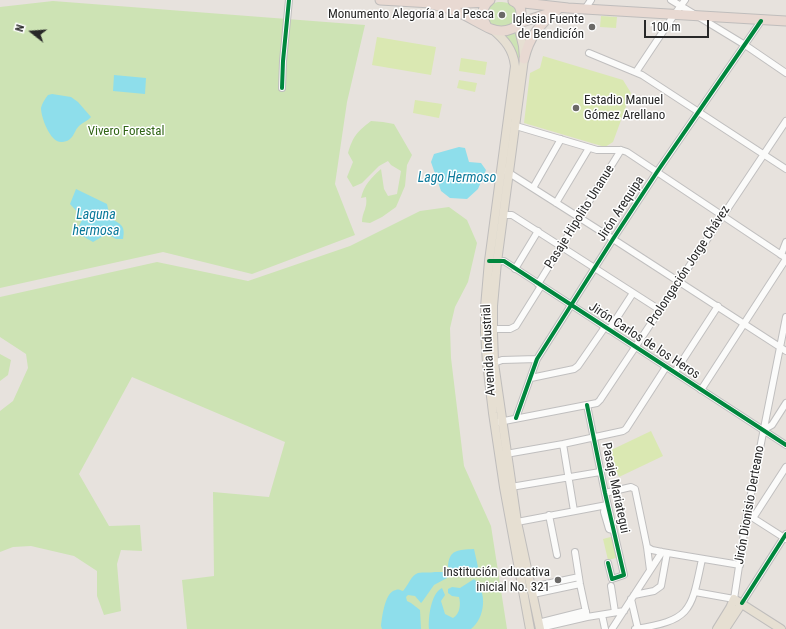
<!DOCTYPE html>
<meta charset="utf-8">
<style>
body{margin:0}
#map{position:relative;width:786px;height:629px;overflow:hidden;background:#e7e2dd;font-family:"Roboto Condensed",sans-serif}
canvas{display:block}
.north{position:absolute;left:12px;top:12px;width:40px;height:40px;-webkit-text-stroke:3px #fff;paint-order:stroke;rotate:287deg;font-size:11px;font-weight:700;line-height:16px;text-align:center;color:#282828}
.north::after{content:'';display:block;margin:auto;width:14px;height:18px;background:#282828;clip-path:polygon(50% 0,100% 100%,50% 72%,0 100%)}
.scale{position:absolute;left:644px;top:20px;width:65px;height:18px;box-sizing:border-box;border:2px solid #282828;border-top:0;padding-left:5px;font-size:12px;line-height:14px;white-space:nowrap;color:#282828;-webkit-text-stroke:3px #fff;paint-order:stroke}
</style>
<div id="map">
<canvas width="786" height="629"></canvas>
<div class="north">N</div>
<div class="scale">100 m</div>
</div>
<script>
const ctx = document.querySelector('canvas').getContext('2d');
ctx.lineJoin = 'round';
function fillPath(path, color) { ctx.fillStyle = color; ctx.fill(path, 'evenodd'); }
function strokePath(path, color, width, dash) { ctx.strokeStyle = color; ctx.lineWidth = width; ctx.lineCap = dash ? 'butt' : 'round'; ctx.setLineDash(dash || []); ctx.stroke(path); }
function drawText(font, color, halo, rows, align = 'center') {
  ctx.font = font + ' "Roboto Condensed",sans-serif'; ctx.lineWidth = 3; ctx.setLineDash([]); ctx.textBaseline = 'middle'; ctx.strokeStyle = halo; ctx.fillStyle = color; for (const [text, x, y, turn = 0] of rows) {
    ctx.save(); ctx.translate(x, y); ctx.rotate((+turn || 0) * Math.PI / 180); ctx.textAlign = isNaN(turn) ? turn : align; if (halo) ctx.strokeText(text, 0, 0); ctx.fillText(text, 0, 0); ctx.restore();
  }
}
const green = new Path2D(`
 M53,1l312,24 -18,77 -12,82 20,51 -103,39 -89,-22 -163,36v-281z
 M498,2c11,0 17,2 20,13l-4,9c-5,1 -11,4 -15,3 -17,-3 -16,-22 -1,-25z
 M516,31l6,29 -16,107 12,-101c-1,-14 -6,-21 -14,-31z
 M371,121l12,1 11,2 18,31 -5,10 -2,21 -9,21 -14,10 -12,6 -8,-1c0,-10 6,-14 4,-25l-5,1c3,-13 10,-20 20,-29l3,20 4,7 9,-2 4,-23 -10,-6 -3,-4 -9,5 -17,17 -9,4 -6,-10 6,-15 -5,-9c5,-17 9,-21 23,-32z
 M449,207l18,13 10,23 -9,39 -13,25 -5,21 1,30 13,108 27,60 16,103h-320l-5,-49 32,-4 -1,-84 56,5 16,-55 -153,-65 -53,97 30,52 31,-1 2,26 -21,-1 -4,14 4,47 -17,4 -7,-19v-25l-23,-15 -43,-10 -18,1 -13,5v-141l13,-10 15,-33 -2,-14 -26,-17v-40l157,-35 91,19 102,-35 70,-35z
 M0,354l11,6 -3,15 -8,6z`);
const pitch = new Path2D(`
 M601,16l16,1 -1,11 -16,-1z
 M377,37l59,10 -5,28 -59,-10z
 M543,56l80,24 8,13 -18,49 -8,5 -81,-24 6,-50 10,-5z
 M461,58l26,4 -2,13 -26,-4z
 M459,80l18,3 -2,9 -18,-4z
 M415,100l27,4 -3,14 -26,-5z
 M651,431l12,25 -44,21 -12,-25z
 M614,536l6,21 -12,3 -5,-21z`);
const water = new Path2D(`
 M114,75l32,3 -1,16 -32,-3z
 M52,94l19,3 7,5 13,15c-3,4 -8,5 -12,9 -6,6 -5,15 -17,16 -12,1 -21,-25 -21,-34 1,-5 4,-9 7,-13z
 M459,147l6,1 4,14 12,1 5,7 -8,19 -11,10 -17,-1 -9,-7 -10,-29 3,-8z
 M76,189l31,15 3,14c10,6 16,7 13,21h-7l-9,-5 -14,8 -14,-8 -2,-4 6,-12 -13,-14z
 M474,549l4,18 -2,5h-18l-10,-5c1,-18 10,-17 26,-18z
 M435,572h8l4,3v3l-13,7 -12,17 -1,1 -6,-7 -7,-1 -2,2 1,4 4,2 9,7 1,19h-39l-1,-3c1,-9 4,-35 15,-36 2,-1 4,0 7,1 5,-5 8,-16 15,-18 5,-1 12,0 17,-1z
 M474,579c14,13 11,39 -3,50h-42c-1,-11 2,-36 13,-41l3,7 -4,6 4,13 8,4c7,-4 8,-14 6,-21l-7,-1 -4,-3v-4l4,-2 8,1z`);
const minor = new Path2D(`
 M671,0l74,45 41,28
 M585,9l6,-9
 M589,53l53,22 144,94
 M636,72l38,-57 11,-15
 M282,88l1,-27 6,-61
 M516,126l81,24h24l6,2 159,106
 M506,171l107,68 173,112
 M533,188l28,-49
 M556,203l33,-55
 M504,215h8l148,95
 M781,255l5,-13
 M493,262l11,-1 282,184
 M515,269l23,-38
 M538,284l83,-134
 M493,329h17l6,-3 25,-40
 M609,330l24,-37
 M494,363l8,-3 35,-1
 M675,372l43,-66
 M531,378l43,-9 4,-3 27,-39
 M701,390l85,-131
 M587,405l18,88 19,82 -12,4 -4,-16
 M516,418l21,-59 76,-120 44,-67 104,-151
 M499,422l98,-19 3,-3 186,-279
 M763,430l9,-5 14,-22
 M563,444l11,67
 M506,454l57,-10 60,-13 3,-2 40,-62
 M511,487l89,-15
 M605,493l26,-6 4,2 12,58 3,23
 M605,506l-1,6 5,17 4,1
 M549,515l8,40
 M750,516l36,23
 M753,518l33,-51
 M517,522l90,-17
 M647,547l5,3 10,2 78,13
 M575,552l5,32 7,33
 M611,586l4,26
 M532,587l47,-10
 M695,592l39,7 13,-85 39,-197
 M533,594l47,-10
 M634,595l20,-4 7,-5 6,-33
 M631,599l7,30
 M742,603l44,-69
 M602,615l3,14
 M538,623l48,-12
 M540,628l47,-11 37,-6
 M612,629l50,-77
 M635,629c56,-9 56,-17 67,-70`);
const major = new Path2D(`
 M518,25l5,21 1,13 -27,203 -4,44v26l1,31 23,159 23,107
 M492,29c13,11 21,20 23,37l-26,195 -4,46v25l2,31 6,50 11,74 26,142
 M717,629l13,-21 4,-9 47,30
 M725,629l17,-26`);
const highway = new Path2D(`
 M380,0l69,4 39,-2
 M515,2l53,6 218,13
 M431,4c9,2 18,4 27,8 11,5 22,12 33,17 13,5 32,0 30,-16 0,-6 -3,-10 -8,-12
 M519,23l34,-11
 M487,27c-6,-9 -6,-20 3,-27
 M524,59c5,-22 16,-35 33,-49`);
const cycleway = new Path2D(`
 M282,88l1,-27 6,-61
 M489,261h15l282,184
 M587,405l18,88 19,82 -12,4 -4,-16
 M516,418l21,-59 76,-120 44,-67 104,-151
 M742,603l44,-69`);
const markers = [
 [502,15,4,"#6b6967"],
 [592,27,4,"#6b6967"],
 [576,108,4,"#6b6967"],
 [558,580,4,"#6b6967"]
];
const poiNames = [
 ["Monumento Alegoría a La Pesca",494,15],
 ["Iglesia Fuente",584,20],
 ["de Bendicíón",584,35],
 ["Estadio Manuel",584,101,"left"],
 ["Gómez Arellano",584,116,"left"],
 ["Institución educativa",550,573],
 ["inicial No. 321",550,588]
];
const parkNames = [
 ["Vivero Forestal",126,132]
];
const streetNames = [
 ["Jirón Arequipa",621,209,-57],
 ["Pasaje Hipolito Unanue",580,217,-58],
 ["Prolongación Jorge Chávez",689,266,-57],
 ["Jirón Carlos de los Heros",644,341,33],
 ["Avenida Industrial",489,350,-93],
 ["Pasaje Mariategui",615,488,78],
 ["Jirón Dionisio Derteano",750,505,-80]
];
const waterNames = [
 ["Lago Hermoso",457,178],
 ["Laguna",96,215],
 ["hermosa",96,231]
];
fillPath(green, '#cde3b4');
fillPath(pitch, '#dae8b2');
fillPath(water, '#8edeeb');
strokePath(minor, '#c0bfbf', 8);
strokePath(major, '#bfbdbc', 10);
strokePath(highway, '#bfbdbc', 11);
strokePath(minor, '#fbfbfa', 6);
strokePath(major, '#e6dfd2', 8);
strokePath(highway, '#e8d9d2', 9);
strokePath(cycleway, '#00873e', 4);
for (const [x, y, r, color] of markers) { const dot = new Path2D(); dot.arc(x, y, r, 0, 2 * Math.PI); ctx.fillStyle = color; ctx.fill(dot); strokePath(dot, '#fff', 1.5); }
drawText('13px', '#282828', '#fff', poiNames, 'right');
drawText('13px', '#316517', '#fff', parkNames);
drawText('13px', '#282828', '#fff', streetNames);
drawText('italic 14px', '#0a799a', '#fff', waterNames);
</script>
